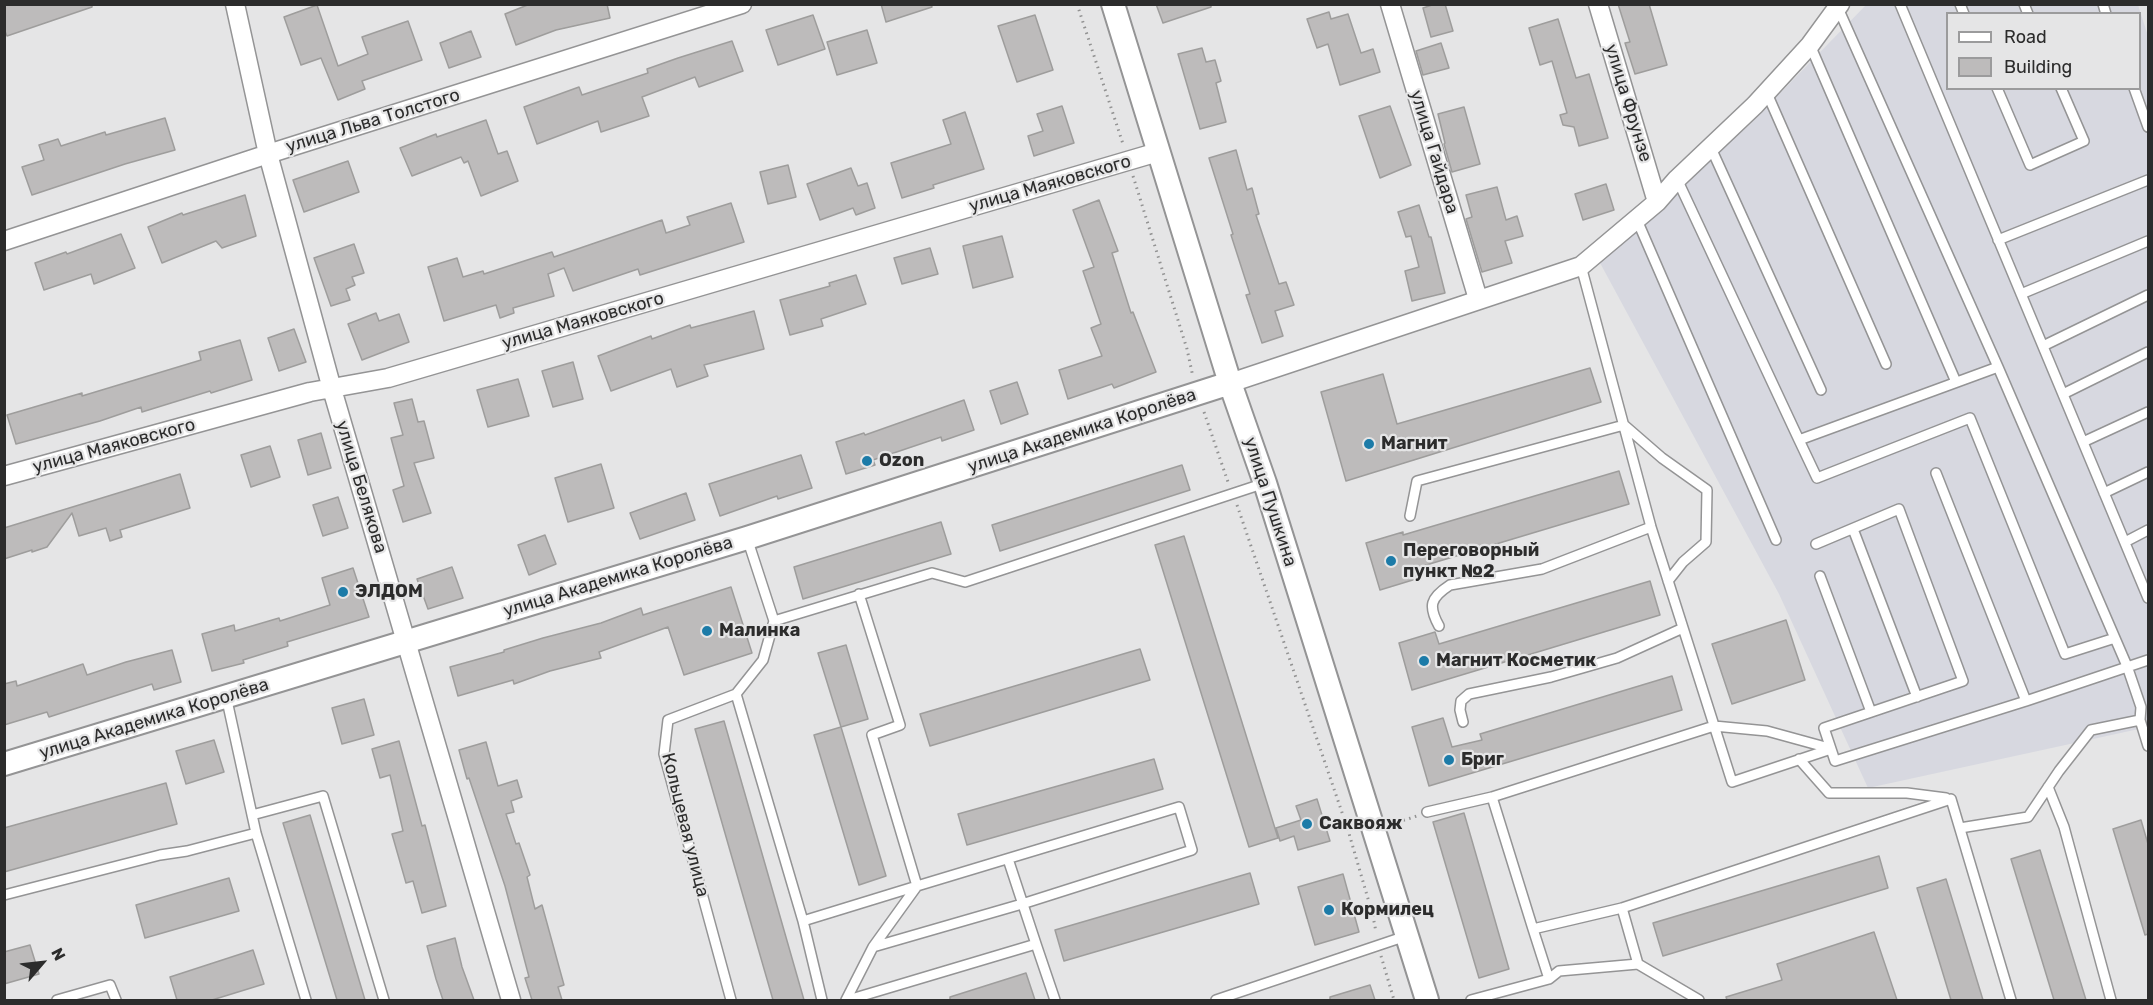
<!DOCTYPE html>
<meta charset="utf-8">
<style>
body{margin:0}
#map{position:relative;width:2153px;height:1005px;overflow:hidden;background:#e5e5e6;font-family:Rubik,sans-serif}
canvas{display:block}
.frame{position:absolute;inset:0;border:6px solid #2c2c2c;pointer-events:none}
.legend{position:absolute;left:1946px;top:12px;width:195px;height:78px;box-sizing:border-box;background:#e5e5e6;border:2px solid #9b9b9c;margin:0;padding:8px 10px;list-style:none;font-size:18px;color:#2c2c2c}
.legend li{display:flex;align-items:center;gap:12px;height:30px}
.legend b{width:30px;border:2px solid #9b9b9c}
.north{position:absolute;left:12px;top:933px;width:60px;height:60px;-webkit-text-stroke:4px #e5e5e6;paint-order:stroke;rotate:62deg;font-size:16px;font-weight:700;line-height:24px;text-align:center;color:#2c2c2c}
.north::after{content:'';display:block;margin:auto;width:21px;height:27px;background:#2c2c2c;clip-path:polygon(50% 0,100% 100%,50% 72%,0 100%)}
</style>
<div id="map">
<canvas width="2153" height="1005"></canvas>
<div class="frame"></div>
<ul class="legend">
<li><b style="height:8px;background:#fff"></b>Road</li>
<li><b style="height:16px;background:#bdbbbb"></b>Building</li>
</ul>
<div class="north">N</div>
</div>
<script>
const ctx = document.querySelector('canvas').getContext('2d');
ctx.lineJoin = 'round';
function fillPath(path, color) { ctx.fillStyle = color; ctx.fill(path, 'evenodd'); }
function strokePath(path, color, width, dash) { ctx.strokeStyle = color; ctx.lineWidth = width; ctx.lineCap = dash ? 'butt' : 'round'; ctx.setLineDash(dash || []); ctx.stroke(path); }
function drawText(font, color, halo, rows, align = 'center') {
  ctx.font = font + ' Rubik,sans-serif'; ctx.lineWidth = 4.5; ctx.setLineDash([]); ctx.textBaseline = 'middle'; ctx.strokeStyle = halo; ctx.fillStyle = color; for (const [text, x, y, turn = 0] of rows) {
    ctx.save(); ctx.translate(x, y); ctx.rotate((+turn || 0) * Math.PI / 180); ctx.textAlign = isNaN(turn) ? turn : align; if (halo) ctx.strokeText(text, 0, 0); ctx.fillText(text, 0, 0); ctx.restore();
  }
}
const built = new Path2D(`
 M1866,5h272l10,31v691l-280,61 -89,-194 -180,-333 152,-138zM1948,14h192v74h-192z`);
const building = new Path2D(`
 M4,4h88v3l-85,29 -3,-7z
 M530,4h77l3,14 -54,12 -40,15 -11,-31z
 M881,4h50l1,3 -46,15z
 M1156,4h55v3l-48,16z
 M1435,4h10l8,27 -22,6 -8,-29z
 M1618,4h31l18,61 -32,9 -10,-31 5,-1z
 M317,5l21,61 30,-12 -6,-17 46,-16 14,39 -60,21 3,8 -27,11 -17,-42 -20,7 -17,-48z
 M1329,12l2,7 17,-5 13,39 12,-4 7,23 -40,13 -12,-41 -11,4 -10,-29z
 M813,15l12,34 -47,16 -12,-35z
 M1035,15l18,55 -36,12 -19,-56z
 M1558,19l18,59 13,-4 19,64 -29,8 -5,-19 -11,-2 -3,-10 7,-2 -15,-52 -12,4 -11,-37z
 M867,30l10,33 -40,12 -10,-33z
 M471,31l10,26 -32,11 -9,-25z
 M732,41l11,30 -44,16 -4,-10 -53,20 7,19 -48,16 -3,-11 -61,23 -13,-37 55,-20 3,8 66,-22 -1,-4 31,-11z
 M1441,43l8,25 -26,7 -7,-24z
 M1202,48l4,14 9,-2 6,21 -5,2 10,39 -26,7 -22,-75z
 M1062,106l12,37 -40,13 -6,-20 15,-5 -6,-17z
 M1390,106l21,59 -31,13 -21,-62z
 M1464,107l16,57 -28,8 -8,-28 1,-1 -7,-29z
 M965,112l19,57 -51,16 1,3 -32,10 -11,-35 60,-19 -8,-24z
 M165,118l10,32 -50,14 -93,31 -10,-28 22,-7 -5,-15 19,-6 3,7 44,-14 1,3z
 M486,120l12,34 9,-3 11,30 -37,15 -13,-35 -4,2 -3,-6 -49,19 -12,-28 36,-14 1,3z
 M1236,150l11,40 5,-2 7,26 -3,1 23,69 7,-2 8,23 -19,6 8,25 -21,7 -16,-48 4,-1 -19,-59 2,-1 -24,-76z
 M348,161l11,31 -55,20 -11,-32z
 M788,165l8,32 -28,7 -8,-32z
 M851,168l7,18 9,-3 8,25 -19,7 -3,-7 -33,12 -13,-36z
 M1606,184l8,26 -31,10 -8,-26z
 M1497,187l9,33 11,-4 6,20 -18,5 7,22 -30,9 -16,-53 6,-2 -6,-22z
 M245,195l11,41 -34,12 -6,-7 -54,22 -14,-36 34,-14 1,2z
 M1099,200l19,51 -6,2 19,60 2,-1 23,60 -42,16 -2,-4 -44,15 -9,-29 43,-14 -11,-28 10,-4 -18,-53 11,-4 -21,-57z
 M731,203l13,39 -104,33 -2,-6 -65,22 -9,-23 -16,6 6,22 -41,12 1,5 -14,5 -4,-13 -52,16 -16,-54 29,-9 6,19 20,-6 1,3 68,-22 2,5 108,-37 4,13 24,-8 -3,-8z
 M1419,205l10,32h2l14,56 -33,8 -7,-30 14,-4 -8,-31 -5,1 -8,-25z
 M121,234l14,34 -41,16 -3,-10 -47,16 -9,-27 31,-11 1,2z
 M1002,236l11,41 -40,11 -10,-42z
 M354,244l10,29 -12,4 3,8 -9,4 4,11 -19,6 -17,-48z
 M930,248l8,26 -36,10 -8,-26z
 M856,275l10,29 -45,15 2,7 -33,9 -10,-35 50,-14 -1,-3z
 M754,311l10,38 -60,16 4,11 -31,11 -6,-18 -60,22 -13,-35 53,-20 1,3 38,-14 1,3z
 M376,313l3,8 20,-7 10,28 -47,18 -14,-36z
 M294,329l12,33 -27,9 -11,-33z
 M240,340l12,40 -41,13 -1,-2 -68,21 -1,-5 -41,14 -84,23 -9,-29 75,-22v3l119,-36 -2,-8z
 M573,362l10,37 -30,8 -11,-36z
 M1590,368l11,34 -255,79 -25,-89 62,-18 14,50z
 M518,379l11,37 -41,11 -11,-37z
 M1017,382l11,32 -27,10 -11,-33z
 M412,399l6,23 6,-1 10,37 -20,5 17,50 -28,9 -10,-32 11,-4 -13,-48 12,-3 -9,-32z
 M964,400l10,30 -32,11 -1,-4 -68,23 2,5 -29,9 -10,-32 28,-9 1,2z
 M321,433l10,35 -23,7 -10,-35z
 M270,446l10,31 -29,10 -10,-32z
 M801,455l11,33 -34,11 -1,-3 -57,20 -11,-32z
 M601,464l13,44 -46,14 -13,-44z
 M1182,465l8,25 -190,61 -8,-26z
 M1619,471l10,33 -216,65 3,10 -36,11 -14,-47 37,-11v3z
 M180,474l10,34 -70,22 2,7 -12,4 -4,-13 -27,8 -7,-23 -25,34 -15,5v-2l-28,9v-31z
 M686,493l9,27 -55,19 -10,-26z
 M338,497l10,31 -25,8 -10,-31z
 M941,522l10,32 -148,45 -9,-32z
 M545,535l11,29 -27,11 -11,-30z
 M1184,536l94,302 -29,9 -94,-302z
 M452,567l11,31 -35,11 -11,-30z
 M353,568l16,49 -82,25 1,4 -45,14 1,3 -32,8 -10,-37 32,-9 1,6 44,-13 1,3 50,-16 -8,-27z
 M1650,581l10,34 -248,75 -13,-47 36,-11 4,12z
 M731,587l21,66 -68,22 -16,-48 -69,25 2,6 -51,13 -36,13 -1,-4 -55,16 -8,-29 54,-15v-2l39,-12 58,-15 40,-15 2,7z
 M1786,620l19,60 -73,24 -20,-60z
 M846,645l22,74 -27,8 -23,-74z
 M1140,649l10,31 -220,66 -10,-32z
 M172,650l9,32 -27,8 -2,-6 -103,33 -2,-5 -43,13v-41l12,-3 1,5 66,-22 4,11 39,-13z
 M1672,676l10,34 -253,76 -17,-59 31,-9 9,29 30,-7 -2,-6z
 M364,699l10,36 -32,9 -10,-36z
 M724,721l80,279h-31l-78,-271z
 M841,727l45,149 -27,9 -45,-150z
 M214,740l10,32 -38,12 -10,-33z
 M399,741l23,85 3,-1 21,81 -24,7 -9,-32 -7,2 -14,-49 11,-3 -13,-56 -10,3 -8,-29z
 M486,742l12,44 19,-6 5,17 -11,4 3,11 -8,2 10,30 3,-1 11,32 -3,2 8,32 7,-4 22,80 -6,2 4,13h-30l-7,-22 4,-1 -24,-91 -36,-108 -2,1 -8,-29z
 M1154,759l9,30 -196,56 -9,-31z
 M166,783l11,41 -173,48v-44z
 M1317,799l13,42 -32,9 -4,-14 -14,5 -4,-13 25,-8 -5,-14z
 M1464,813l45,156 -30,9 -46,-156z
 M310,815l55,185h-28l-54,-177z
 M2141,820l7,24v90l-3,1 -32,-106z
 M2040,850l46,150h-32l-43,-141z
 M1879,856l9,32 -225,68 -10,-33z
 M1250,873l9,31 -195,57 -9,-31z
 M1343,874l16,58 -44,13 -17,-58z
 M229,878l10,33 -94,27 -9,-33z
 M1946,879l37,121h-32l-34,-112z
 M1874,932l23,68h-170l-1,-3 56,-17 -5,-16z
 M455,938l7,29 12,33h-31l-7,-21 -9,-33z
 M30,945l9,29 -35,10v-32z
 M253,950l11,34 -52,16h-35l-7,-23z
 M1026,973l9,27h-85v-3z
 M1370,985l5,15h-45v-3z`);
const path = new Path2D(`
 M1077,4l46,140
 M1133,176l54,173 6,28
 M1204,412l24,70
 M1237,505l111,325 25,86 3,16
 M1392,824l25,-8
 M1381,956l13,44`);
const service = new Path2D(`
 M1900,4l248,594
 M1960,4l4,10
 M2024,4l4,10
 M2103,4l3,10
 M1838,8l160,359 129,299 14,41 -1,13
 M1810,45l146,337
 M1997,88l33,77 54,-24 -23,-53
 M2134,88l14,39
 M1766,91l120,273
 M1711,148l110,242
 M1677,179l122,261 199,-73
 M1637,220l139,320
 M1998,240l150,-60
 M1581,266l70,261 81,255 99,-33
 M2021,294l127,-53
 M2043,346l105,-51
 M2063,394l85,-42
 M1799,440l18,38 153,-60 95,236 50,-16
 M2083,442l65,-30
 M2104,493l44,-21
 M1410,516l7,-35 207,-56 38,33 45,32 -1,52 -23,20 -15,19
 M1853,529l64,168
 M747,538l27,83 158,-48 33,9 300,-99
 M2125,542l23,-12
 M1816,544l83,-35 64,172 -139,47 11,33 191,-60 -90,-228
 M1820,576l51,136
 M774,621l-11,39 -27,34 67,227 19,79
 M1439,626c-11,-20 -9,-28 11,-41l92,-16 109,-42
 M226,696l30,137 50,167
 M2026,701l122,-41
 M1463,722l-3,-12 1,-9 8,-7 82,-17 66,-19 66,-30
 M1799,759l30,34h78l39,5
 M2048,787l16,40 47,173
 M1492,797l41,132
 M1427,812l65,-15 222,-71 53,5 62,17
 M252,815l71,-19 61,204
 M1960,828l68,-11 31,-46 32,-41 49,-10 8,26
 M1008,859l28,85
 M4,895l156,-40 27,-4 69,-18
 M1622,908l16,56 61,36
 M803,921l114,-35 -45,-151 28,-10 -41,-131
 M1549,979l10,-8 79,-7
 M57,1000l53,-15 6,15
 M731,1000l-67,-246 4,-34 68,-26
 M846,1000l27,-53 149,-43 170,-54 -13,-43 -262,79 -44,61
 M848,1000l188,-56 19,56
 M1216,1000l190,-64
 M1471,1000l78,-21 -16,-50 89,-21 329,-109 60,201`);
const minor = new Path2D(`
 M235,4l33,150 64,235 179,611
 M1390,4l88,295
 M1598,4l59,198
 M4,241l264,-87 474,-150
 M1230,383l351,-117 76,-64 20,-23 78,-74 55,-60 30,-41
 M4,476l306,-84 78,-14 770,-226`);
const tertiary = new Path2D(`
 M1113,4l117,379 35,100 162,517
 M4,764l743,-226 483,-155`);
const markers = [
 [1369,444,6,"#1c7ba8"],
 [867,461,6,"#1c7ba8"],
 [1391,561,6,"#1c7ba8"],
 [343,592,6,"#1c7ba8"],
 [707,631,6,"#1c7ba8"],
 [1424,661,6,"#1c7ba8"],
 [1449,760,6,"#1c7ba8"],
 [1307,824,6,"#1c7ba8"],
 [1329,910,6,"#1c7ba8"]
];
const streetNames = [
 ["улица Фрунзе",1628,103,73],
 ["улица Льва Толстого",373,121,-17],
 ["улица Гайдара",1434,152,73],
 ["улица Маяковского",1050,184,-16],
 ["улица Маяковского",583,321,-16],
 ["улица Академика Королёва",1082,431,-18],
 ["улица Маяковского",114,446,-15],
 ["улица Белякова",361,487,73],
 ["улица Пушкина",1270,502,72],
 ["улица Академика Королёва",618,577,-17],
 ["улица Академика Королёва",154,719,-17],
 ["Кольцевая улица",685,825,76]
];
const poiNames = [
 ["Магнит",1381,444],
 ["Ozon",879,461],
 ["Переговорный",1403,551],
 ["пункт №2",1403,572],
 ["ЭЛДОМ",355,592],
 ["Малинка",719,631],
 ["Магнит Косметик",1436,661],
 ["Бриг",1461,760],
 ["Саквояж",1319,824],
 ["Кормилец",1341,910]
];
fillPath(built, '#d7d8e0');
fillPath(building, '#bdbbbb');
strokePath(building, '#9e9d9c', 1.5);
strokePath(service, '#949495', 12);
strokePath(minor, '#949495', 21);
strokePath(tertiary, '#949495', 26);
strokePath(path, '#929292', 3, [1.5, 4.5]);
strokePath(service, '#fff', 9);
strokePath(minor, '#fff', 18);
strokePath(tertiary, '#fff', 22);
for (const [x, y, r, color] of markers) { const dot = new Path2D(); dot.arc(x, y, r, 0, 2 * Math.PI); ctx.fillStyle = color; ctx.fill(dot); strokePath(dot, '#e5e5e6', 2); }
drawText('18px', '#2c2c2c', '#e5e5e6', streetNames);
drawText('bold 18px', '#2c2c2c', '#e5e5e6', poiNames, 'left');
</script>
